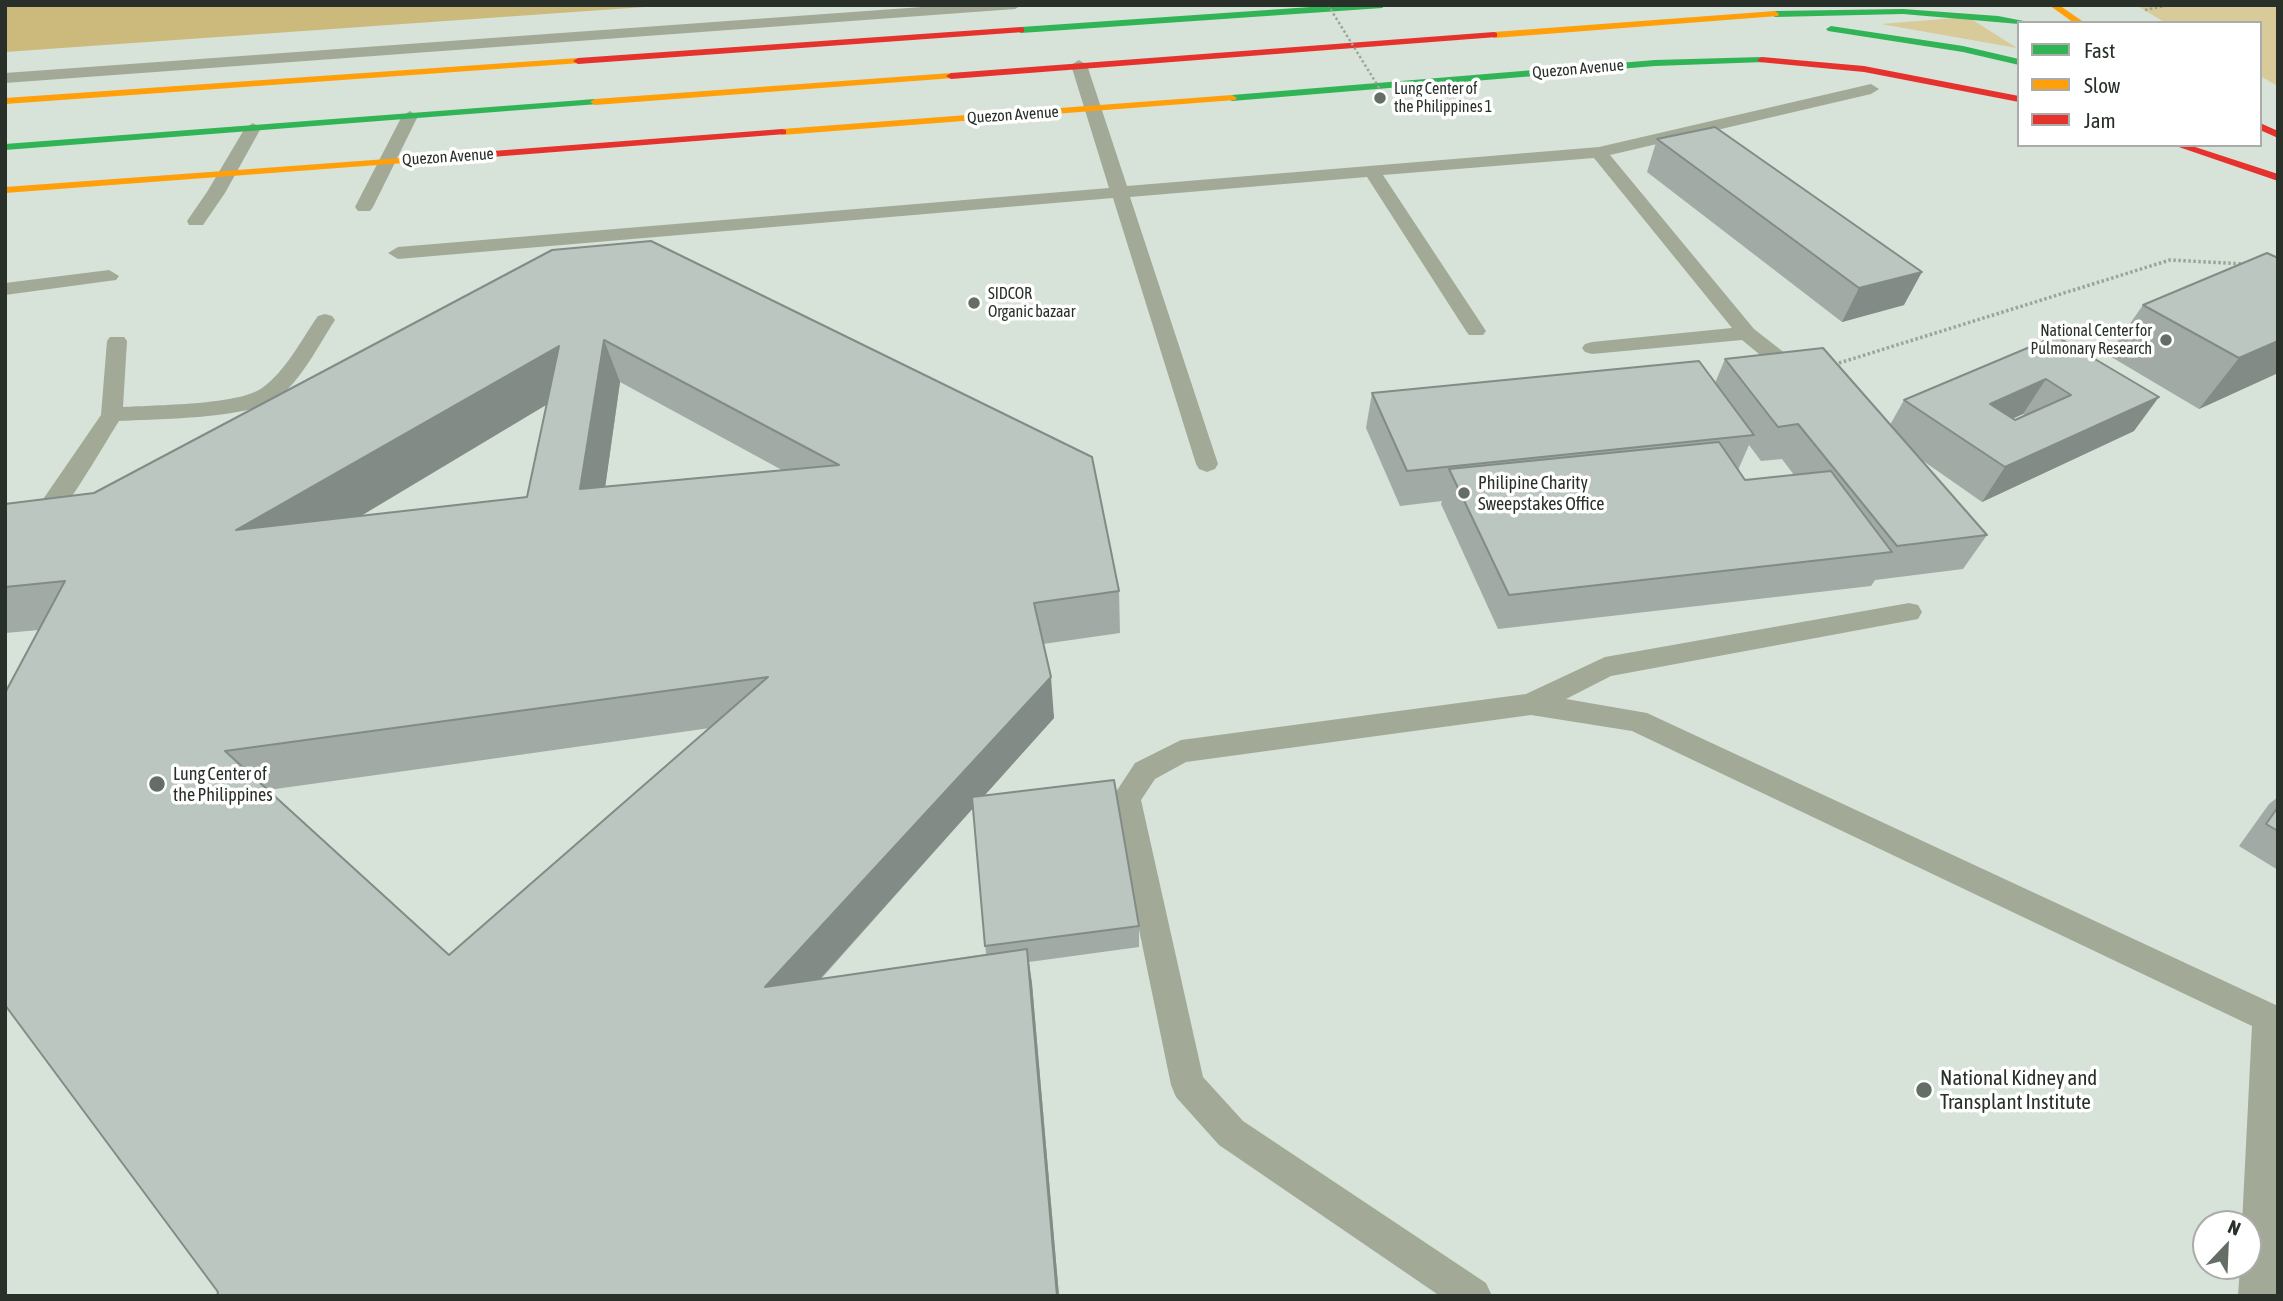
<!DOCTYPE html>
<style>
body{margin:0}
#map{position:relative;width:2283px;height:1301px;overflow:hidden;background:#d7e2d8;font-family:"Asap Condensed",sans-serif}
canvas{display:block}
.frame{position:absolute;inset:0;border:7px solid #283029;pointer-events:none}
.legend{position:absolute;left:2017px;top:21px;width:245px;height:126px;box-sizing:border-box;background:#fff;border:2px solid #a9aca9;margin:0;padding:9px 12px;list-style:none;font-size:21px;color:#283029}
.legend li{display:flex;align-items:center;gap:14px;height:35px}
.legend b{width:35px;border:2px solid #a9aca9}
.north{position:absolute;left:2192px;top:1210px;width:70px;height:70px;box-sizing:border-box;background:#fff;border:2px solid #a9aca9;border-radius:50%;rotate:23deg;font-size:19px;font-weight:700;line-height:28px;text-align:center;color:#283029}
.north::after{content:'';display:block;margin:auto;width:24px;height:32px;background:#656e66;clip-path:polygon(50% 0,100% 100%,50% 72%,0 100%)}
</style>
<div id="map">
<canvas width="2283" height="1301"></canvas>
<div class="frame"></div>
<ul class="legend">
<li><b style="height:9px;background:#30b455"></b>Fast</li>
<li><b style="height:9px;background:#ff9f0a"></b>Slow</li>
<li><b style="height:9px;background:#e5322d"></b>Jam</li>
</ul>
<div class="north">N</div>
</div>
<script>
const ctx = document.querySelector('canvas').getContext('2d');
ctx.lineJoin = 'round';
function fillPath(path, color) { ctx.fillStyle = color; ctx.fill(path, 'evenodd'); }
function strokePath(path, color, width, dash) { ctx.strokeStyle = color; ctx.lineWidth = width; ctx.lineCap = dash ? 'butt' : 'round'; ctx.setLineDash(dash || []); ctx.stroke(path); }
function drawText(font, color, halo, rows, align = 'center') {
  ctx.font = font + ' "Asap Condensed",sans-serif'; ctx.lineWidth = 7; ctx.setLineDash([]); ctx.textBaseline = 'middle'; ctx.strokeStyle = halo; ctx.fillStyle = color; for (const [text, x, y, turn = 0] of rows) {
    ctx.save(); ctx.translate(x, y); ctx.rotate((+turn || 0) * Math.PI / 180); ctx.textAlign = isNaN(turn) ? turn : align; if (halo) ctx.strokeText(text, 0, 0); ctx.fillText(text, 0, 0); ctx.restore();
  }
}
const green = new Path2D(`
 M2136,5h142v81l-18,-10v-53h-94z
 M1968,17l49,31 -136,-24z`);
const forest = new Path2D(`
 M5,5h668l-668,47z`);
const pathFar1 = new Path2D(`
 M2145,10l24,-5`);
const path = new Path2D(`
 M1839,363l331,-103 75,4`);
const lane = new Path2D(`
 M950,5h72l-7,4 -1010,74v-10z
 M1079,60l8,5 40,121 472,-39 272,-63 8,5 -8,5 -261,61 144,174 55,43 3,5 -3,5h-16l-51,-42 -150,14 -7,-2 -3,-4 3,-4 7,-2 140,-14 -138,-170 -211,17 103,156 -3,4h-14l-3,-4 -99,-154 -237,20 88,267 -3,5 -8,3 -8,-3 -3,-5 -83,-266 -715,61 -10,-6 10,-6 711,-59 -38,-123z
 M410,111l8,5 -45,91 -3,4h-12l-3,-4 47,-91z
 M253,123l8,5 -36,65 -22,32h-14l-2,-4 20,-29 38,-64z
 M109,270l10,6 -3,4 -111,15v-12z
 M325,314l7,2 3,4c-17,26 -33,59 -57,78 -28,21 -123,21 -159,23 -23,36 -75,132 -114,144v-23l21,-18 75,-109 6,-74 3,-4h14l3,4 -4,66c32,-2 116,-2 139,-19 24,-17 39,-48 56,-72z
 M1909,603l9,2 4,7 -4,7 -307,57 -45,23 81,14 631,293 -2,290h-38l2,-30h8v-42h-6l10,-198 -620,-295 -101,-16 -345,47 -31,17 -14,21 62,277 40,44 243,162 6,13h-52l-221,-151 -43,-48 -5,-12 -59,-287 23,-35 46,-23 345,-46 79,-37z`);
const fast = new Path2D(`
 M1340,5h46l-4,3 -361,25 -5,-3 5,-3z
 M1903,9l95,7 36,7 -15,1 -116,-10 -128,3 -4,-3 4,-3z
 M1831,26l132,20 56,13v6l-56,-13 -135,-21 -2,-2z
 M1762,57l5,3 -2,2 -110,4 -423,35 -5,-3 5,-3 423,-35z
 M595,99l5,3 -2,2 -593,46v-6z`);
const slow = new Path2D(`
 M2049,5h10l26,18h-11z
 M1775,11l4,3 -1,2 -284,22 -5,-3 5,-3z
 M578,58l3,1v4l-576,41v-6z
 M951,73l3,1v4l-359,27 -5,-3 5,-3z
 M1232,95l5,3 -2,2 -453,35 -5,-3 5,-3z
 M414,157l5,3 -1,2 -413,31v-6z`);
const jam = new Path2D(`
 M1021,27l3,1v4l-446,32 -5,-3 5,-3z
 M1494,32l3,1v4l-546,42 -5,-3 5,-3z
 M1762,57l102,9 155,30v6l-155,-30 -105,-10 -2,-2z
 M2260,123l18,8v7l-18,-8z
 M782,129l4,1v4l-372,29 -5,-3 5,-3z
 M2173,145h16l89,29v7z`);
const pathBridge = new Path2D(`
 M1328,5l58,94`);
const wall = new Path2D(`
 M1657,139l247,166 -62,17 -195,-150z
 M651,241l468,350 1,42 -77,11 11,74 -70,78 155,130v21l-110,15 3,22 27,312h-842l1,-4 -179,-662 -34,3v-129l89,-11zM620,382l162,88 -177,17zM546,405l-19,92 -166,19zM710,728l-261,227 -181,-165 187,-26zM973,808l13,146 -165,25z
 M2278,258v115l-79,36 -91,-54 35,-50z
 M2056,336l78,95 -152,71 -63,-44 68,77 -24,34 -88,11 -4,6 -373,43 -57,-125 1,-3 -42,5 -34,-78 6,-35 343,-10 10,-24 165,66 14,-25zM2023,414l3,2 -11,4 -3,-1zM1749,445l12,16 21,-2 12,16 -49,5 -7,-10z
 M2278,797v73l-39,-24 30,-42z`);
const shadedWall = new Path2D(`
 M1922,272l-18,33 -62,17 17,-34z
 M604,340l16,42 -21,149 -19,-42z
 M2278,341v32l-79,36 40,-51z
 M559,346l17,41 -309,185 -31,-42z
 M2046,379l-23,35 -55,24 22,-34z
 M2159,397l-25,34 -152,71 23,-35z
 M1051,677l3,41 -272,303 -17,-34z
 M1027,949l5,35 27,312h-2z`);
const building = new Path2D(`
 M1715,127l207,145 -63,16 -202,-149z
 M651,241l441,216 27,134 -85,12 17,74 -286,310 262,-38 30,347h-840l1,-4 -213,-287v-312l60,-112 -60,6v-83l89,-11 458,-243zM604,340l235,125 -259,24zM559,346l-32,151 -291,33zM768,677l-319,278 -224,-204z
 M2267,253l11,5v83l-39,17 -96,-53z
 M2056,336l103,61 -154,70 -101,-67zM2046,379l25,16 -56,25 -25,-16z
 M1823,348l164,187 -90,11 -99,-122 -20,3 -53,-68z
 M1699,361l55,74 -347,36 -35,-78z
 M1719,442l26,38 86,-9 61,81 -383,43 -60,-126z
 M1114,780l25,146 -154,20 -13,-149z
 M2278,807v24l-12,-7z`);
const markers = [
 [1380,98,7,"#656e66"],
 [974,303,7,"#656e66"],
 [2166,340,7,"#656e66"],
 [1464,493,7,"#656e66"],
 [157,784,9,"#656e66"],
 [1924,1090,9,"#656e66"]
];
const farStreetnames = [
 ["Quezon Avenue",1578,69,-5],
 ["Quezon Avenue",1013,115,-4],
 ["Quezon Avenue",448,157,-4]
];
const farPoinames = [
 ["Lung Center of",1394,89],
 ["the Philippines 1",1394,107],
 ["SIDCOR",988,294],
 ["Organic bazaar",988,312],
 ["National Center for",2152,331,"right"],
 ["Pulmonary Research",2152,349,"right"]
];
const poiNames = [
 ["Philipine Charity",1478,483],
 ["Sweepstakes Office",1478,504],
 ["Lung Center of",173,774],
 ["the Philippines",173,795]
];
const nearPoinames = [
 ["National Kidney and",1940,1078],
 ["Transplant Institute",1940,1102]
];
fillPath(green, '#d8ca99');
fillPath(forest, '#ccba7d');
strokePath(pathFar1, '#9da497', 2.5, [2.5, 2.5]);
strokePath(path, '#9da497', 3.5, [2.5, 2.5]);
fillPath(lane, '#a3a997');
fillPath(fast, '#30b455');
fillPath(slow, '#ff9f0a');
fillPath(jam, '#e5322d');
strokePath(pathBridge, '#9da497', 2.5, [2.5, 2.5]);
fillPath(wall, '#a1aaa5');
fillPath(shadedWall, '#838b86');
fillPath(building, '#bbc6c0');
strokePath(building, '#838b86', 2);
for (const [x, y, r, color] of markers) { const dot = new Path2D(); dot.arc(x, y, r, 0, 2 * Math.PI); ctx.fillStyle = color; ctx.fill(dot); strokePath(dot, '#fff', 2.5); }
drawText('16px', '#283029', '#fff', farStreetnames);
drawText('16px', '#283029', '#fff', farPoinames, 'left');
drawText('18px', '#283029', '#fff', poiNames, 'left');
drawText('21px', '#283029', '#fff', nearPoinames, 'left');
</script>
